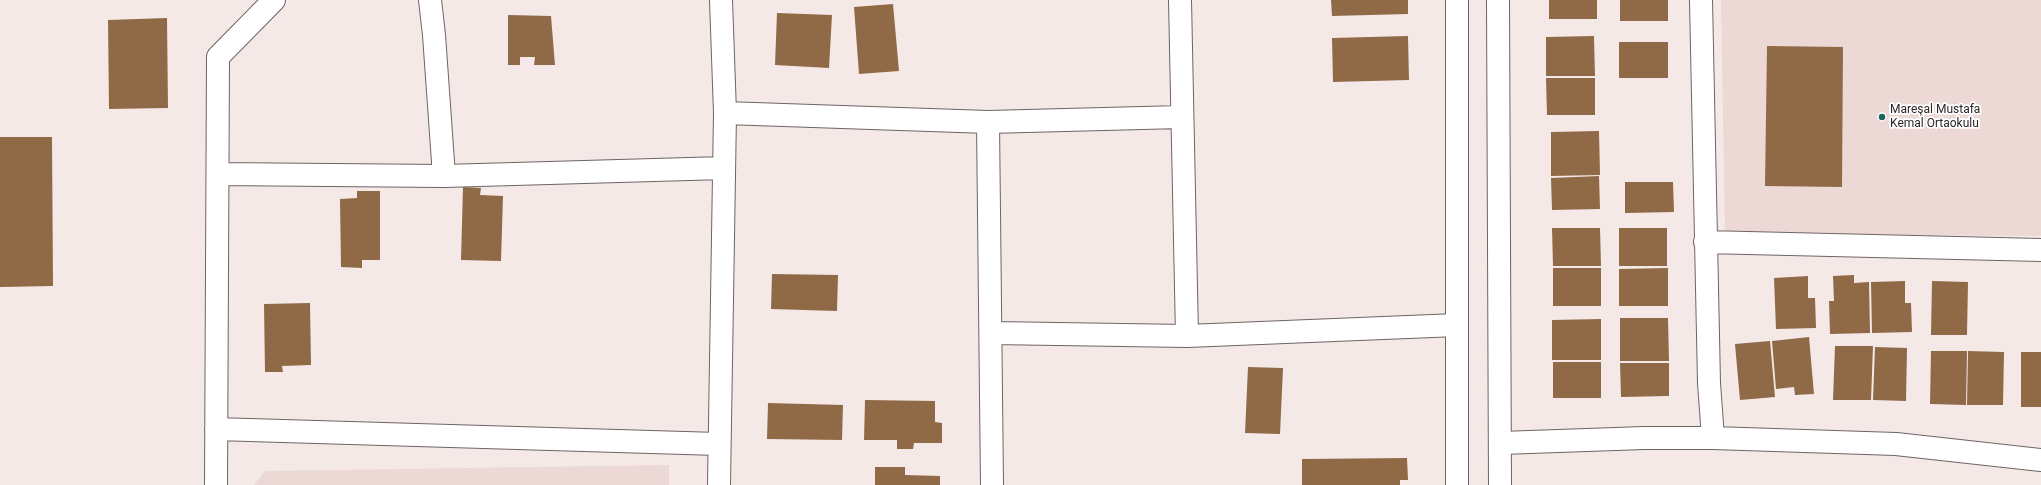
<!DOCTYPE html>
<meta charset="utf-8">
<style>
body{margin:0}
canvas{display:block;background:#f4e9e7}
</style>
<canvas width="2041" height="485"></canvas>
<script>
const ctx = document.querySelector('canvas').getContext('2d');
ctx.lineJoin = 'round';
function fillPath(path, color) { ctx.fillStyle = color; ctx.fill(path, 'evenodd'); }
function strokePath(path, color, width, dash) { ctx.strokeStyle = color; ctx.lineWidth = width; ctx.lineCap = dash ? 'butt' : 'round'; ctx.setLineDash(dash || []); ctx.stroke(path); }
function drawText(font, color, halo, rows, align = 'center') {
  ctx.font = font + ' Roboto,sans-serif'; ctx.lineWidth = 3.5; ctx.setLineDash([]); ctx.textBaseline = 'middle'; ctx.strokeStyle = halo; ctx.fillStyle = color; for (const [text, x, y, turn = 0] of rows) {
    ctx.save(); ctx.translate(x, y); ctx.rotate((+turn || 0) * Math.PI / 180); ctx.textAlign = isNaN(turn) ? turn : align; if (halo) ctx.strokeText(text, 0, 0); ctx.fillText(text, 0, 0); ctx.restore();
  }
}
const built = new Path2D(`
 M1721,0h320v236l-316,-2z
 M669,465v20h-415l11,-14z`);
const building = new Path2D(`
 M1331,0h77v14l-76,2z
 M1549,0h48v19h-48z
 M1620,0h48v21h-48z
 M893,4l6,67 -40,3 -5,-67z
 M777,13l55,2 -3,53 -54,-3z
 M508,15l43,1 4,49h-21l1,-8h-15v8h-12z
 M167,18l1,90 -59,1 -1,-89z
 M1408,36l1,44 -76,2 -1,-44z
 M1594,36l1,40h-49v-39z
 M1619,42h49v36h-49z
 M1767,46l76,1 -1,140 -77,-1z
 M1546,78h49v37h-48z
 M1599,131l1,44 -49,1v-44z
 M0,137h52l1,149 -53,1z
 M1599,176l1,33 -48,1 -1,-32z
 M1625,182h48l1,30 -49,1z
 M463,187l18,1 -1,7 23,1 -2,65 -40,-1z
 M357,191h23v69h-18v8l-21,-1 -1,-68 17,-1z
 M1552,228h48l1,38h-48z
 M1619,228h48v38h-48z
 M1553,268h48v38h-48z
 M1668,268v38h-49v-37z
 M772,274l66,1 -1,36 -66,-2z
 M1854,275v8l15,-1 1,51 -40,1 -1,-33h5l-1,-25z
 M1808,276v22h7l1,30 -40,1 -2,-51z
 M1905,281v22h6l1,29 -40,1 -1,-51z
 M1932,281l36,1 -1,53h-36z
 M310,303l1,62 -29,1 1,6h-18l-1,-68z
 M1620,318h48l1,43h-49z
 M1601,319v41h-49v-40z
 M1809,337l5,57 -19,1 -1,-8 -18,2 -4,-48z
 M1770,341l5,56 -35,3 -5,-56z
 M1835,346h38l-2,54h-38z
 M1875,347l32,1 -1,53 -33,-1z
 M1931,351h36l-1,54 -36,-1z
 M1968,351l36,1 -1,53h-36z
 M2021,352h20v55h-20z
 M1553,362h48v36h-48z
 M1620,363h49v33l-48,1z
 M1248,367l35,1 -3,66 -35,-1z
 M865,400l70,1v21l7,1v20h-28l-1,6h-16v-9h-33z
 M768,403l75,2 -1,35 -75,-1z
 M1407,458l1,22h-8v5h-98v-26z
 M875,467h30v8l35,1v9h-65z`);
const minor = new Path2D(`
 M430,0l4,35 10,141
 M1180,0l7,336
 M1701,0l8,383 4,55
 M725,113l263,9 4,363
 M988,122l193,-5
 M218,174l226,2 280,-8
 M1705,242l336,8
 M992,333l195,3 270,-11
 M216,429l502,15
 M1501,443l143,-5h69l183,6 145,16
 M216,485l2,-428 56,-57
 M719,485l6,-372 -4,-113`);
const tertiary = new Path2D(`
 M1498,0l2,485
 M1457,485v-485`);
const markers = [
 [1882,117,4,"#1a655e"]
];
const poiNames = [
 ["Mareşal Mustafa",1890,110],
 ["Kemal Ortaokulu",1890,124]
];
fillPath(built, '#ecd9d5');
fillPath(building, '#906a47');
strokePath(minor, '#6e6563', 24);
strokePath(tertiary, '#6e6563', 24);
strokePath(minor, '#fff', 22);
strokePath(tertiary, '#fff', 22);
for (const [x, y, r, color] of markers) { const dot = new Path2D(); dot.arc(x, y, r, 0, 2 * Math.PI); ctx.fillStyle = color; ctx.fill(dot); strokePath(dot, '#fff', 1.5); }
drawText('12px', '#2a2625', '#fff', poiNames, 'left');
</script>
